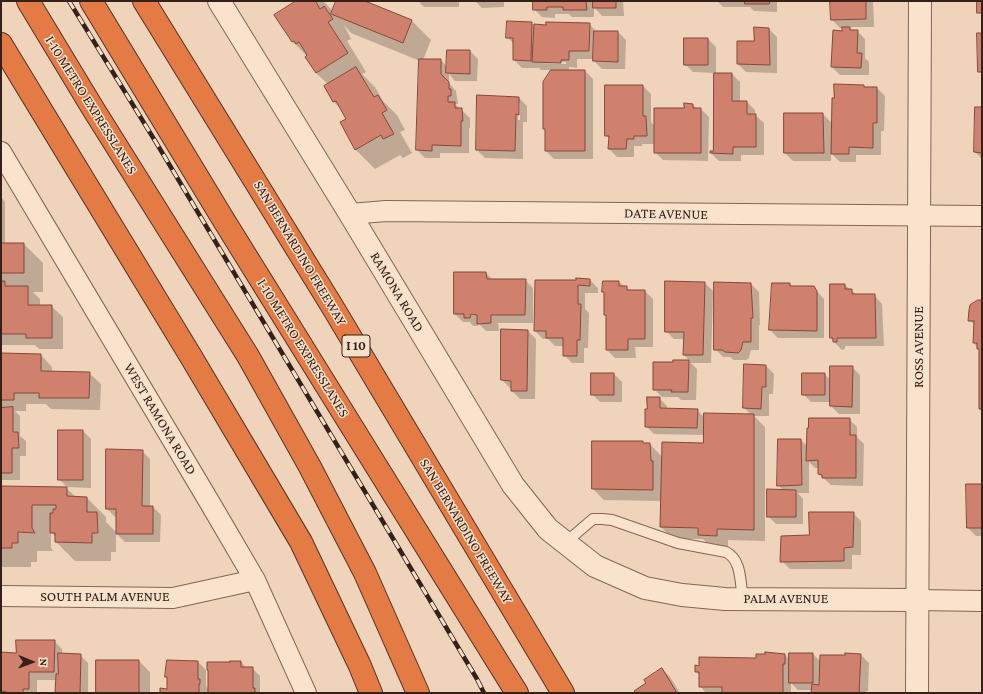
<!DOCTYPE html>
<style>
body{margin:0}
#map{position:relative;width:983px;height:694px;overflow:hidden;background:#efd3ba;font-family:"Crimson Pro",serif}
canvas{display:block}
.frame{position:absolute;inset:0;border:2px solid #34211a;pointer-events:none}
.north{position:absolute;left:12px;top:642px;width:40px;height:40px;-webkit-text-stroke:3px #f6e0ca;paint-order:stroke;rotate:91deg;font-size:11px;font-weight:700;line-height:16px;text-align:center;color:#34211a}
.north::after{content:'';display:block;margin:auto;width:14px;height:18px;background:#34211a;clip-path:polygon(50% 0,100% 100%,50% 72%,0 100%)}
</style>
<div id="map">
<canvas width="983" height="694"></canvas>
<div class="frame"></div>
<div class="north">N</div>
</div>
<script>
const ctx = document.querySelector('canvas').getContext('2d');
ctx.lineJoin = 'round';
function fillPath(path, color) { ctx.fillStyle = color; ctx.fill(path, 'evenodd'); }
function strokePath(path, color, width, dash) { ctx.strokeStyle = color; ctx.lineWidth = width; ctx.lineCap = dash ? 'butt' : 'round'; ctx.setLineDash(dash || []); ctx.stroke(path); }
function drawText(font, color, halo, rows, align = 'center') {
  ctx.font = font + ' "Crimson Pro",serif'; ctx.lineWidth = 3; ctx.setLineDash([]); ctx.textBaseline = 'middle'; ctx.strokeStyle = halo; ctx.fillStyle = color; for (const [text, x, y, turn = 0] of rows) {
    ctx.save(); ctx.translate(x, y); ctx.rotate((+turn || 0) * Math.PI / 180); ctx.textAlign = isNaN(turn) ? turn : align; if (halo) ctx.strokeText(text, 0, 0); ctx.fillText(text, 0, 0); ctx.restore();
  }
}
const shadow = new Path2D(`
 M298,1h25l10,10 4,-10h26l49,20 19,19 -8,20h18l6,7 23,-16 8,8 -1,22h-22l-6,-7v9l7,8 2,13h-3l15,14v10h-1v25h-29v5h-15l-8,-8 3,-89 -69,-28 -7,-8 7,14 -4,2 19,31 -4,2 13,13 8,14 14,14 8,15 -5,2 12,21 -9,5 -3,-3 -25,14 -19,-19 -15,-27 6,-4 -4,-8 -9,-9 -6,-18 -12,-11 -9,-17 -15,-15z
 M418,1h41v6h-35z
 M475,1h29v6l-22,1z
 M534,1h89l1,15h-22l-8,-9v10h-22l-3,-3h-14v4l-13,-1 -8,-8z
 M717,1h60v11l-23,-1 -4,-4h-27z
 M831,1h42l1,26h-25l4,4h4l8,8v19l4,4v13h-29l-8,-8 11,-35v-4h-3l-8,-8z
 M531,23l3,2 55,-1 8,8h21l8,8 -1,29h-23l-8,-8v-2h-17v9l-8,-1v4h16l8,8v80h-39l-8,-8 6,-81h-11l-3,-3v1h-16l-8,-8v-16l-6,-6zM540,61l26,1v2l-26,-1z
 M769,29l8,8v36l-31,-1 -8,-8z
 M708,39l8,8v27h16l8,8v20h7l8,8v5l9,8v32h-23v6h-22l-8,-8 3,-1 1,-79 -22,-1 -8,-8z
 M643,86l8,8v28l4,4 38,-21 4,4h4l8,8 -1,44 -45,-1 -8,-8v-8h-13v2h-8v11h-17l-8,-8v-10l-3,-4z
 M864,86l2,2h11l8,8 -1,35h-3v24h-25v7h-16l-9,-9v8h-38l-8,-8 38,-39 10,10z
 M478,96l37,1 4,1 8,8v16h-4v37l-38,-1 -8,-8zM518,103h2v17h-2z
 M982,108v51l-7,-7z
 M1,197l4,5v42h19l19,19v29h-10l7,7v7h11l12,11v32h-24l-4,-4h-34z
 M486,273l7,7h32l8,8v35h-35l1,8h-13l-8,-8v3h-5l-3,-4h-7l-8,-8z
 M590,280l8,8v5h-13v16l4,4 -1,35h-4v15h-12l-8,-8v-9h-9l-7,-7h-5l-8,-8 1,-50z
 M619,282l12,9h14l8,8v48h-18l1,11h-21l-8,-8v-33l-2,-2v-21l-2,-2z
 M705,283l8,8 -2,72h-20l6,6 -1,31h-15l-3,-3h-16l-8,-8 20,-26v-2h16l-6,-6 1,-16h-11l-8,-8z
 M751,284l8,8 1,33h-1v25h-8l-2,8 -3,2h-12l-4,-3h-7l-8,-8z
 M790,284l3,3h20l11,12v39h-46l-8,-8z
 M831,285h14l12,10h17l8,9 2,42h-39v3l-3,1 -8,-8 -3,-4z
 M982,301v110l-2,-2v-58l-6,-8 1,-18 -6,-5z
 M528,331l8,8 -1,60h-15l-8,-8v-3h-2l-8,-8z
 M1,354l40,1 11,12v5l37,1 12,11 -1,26 -49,-1 -5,-5h-20v7h-11l5,5v20l6,5v15h-6v24h-19z
 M766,366l8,8 -1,20h-4v22h-15l11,11v114l-37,-1v7h-17l-8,-8h-30l-12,-12 1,-26 -58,-1 -11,-11 51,-45h6l12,13 42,-13 1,-9 -51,-1 -8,-8 13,-28 8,8v4h30l8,8 47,-3 -8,-7z
 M852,367l8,8v39h-21l-8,-8v-4h-20l-8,-8 21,-20 7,6z
 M614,374l8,8v20h-22l-8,-8z
 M849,419l8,8v10l7,7 -1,42 -32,-1 -12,-11v-6h-4l-6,-6v31h-11l5,6v25h-27l-8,-8 15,-26 -5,-5 23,-45 6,6z
 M83,431l8,8v49l-24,-1 -8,-8z
 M142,451l8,8v48h3l8,8 -1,27h-35l-9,-9v19h-5v9h-36l-19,-19v-4l-5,-6v16l2,3h-16v11h-6v5h-30v-80l65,1 10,9 11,1 19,19v5l11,11v-16h-2l-8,-8z
 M967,485h15v51h-6l-8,-8z
 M853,513l8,8v34h-9v14h-62l-8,-8 28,-25z
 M54,641l8,8v5l18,1 8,8v30h-32l1,-13h-20v13h-36v-40l16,1z
 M790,654h23l8,8 40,-7 8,8 -1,28h-2v2h-54l1,-3h-15l-7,-7v10h-85l-6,-7v-11l-4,-3 61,-14 28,-3 5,5z
 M139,661l11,11v21h-53z
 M198,662l8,8v16l3,3 -1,-26 33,-1 6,6h5l8,8v17h-51v-1h-3v1h-45l7,-3v-11l-2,-2z
 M662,669l8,8 10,16h-43z`);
const building = new Path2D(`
 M296,1h21l-1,1 4,7 4,-3 9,13 -5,3 20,31 -32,20 -11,-16 2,-2 -8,-13 -3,2 -2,-3 -2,1 -18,-27z
 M336,1h29l47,19 -9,23 -72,-29z
 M533,1h53l1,9h-24v-3h-16v3h-14z
 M593,1h23v7h-23z
 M745,1h25l-1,3h-24z
 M830,1h36v18l-35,1z
 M977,1h5v12h-5z
 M507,21l25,1 -1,39 -18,-1v-22h-7z
 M546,22l44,1 -1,28h-20v9h-8v3l-29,-1 2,-38 12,1z
 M754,27l15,1 1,37 -33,-1v-23h17z
 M842,27h8v3h8l-1,23h5l-1,15 -30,-1 2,-37 9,1z
 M594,31h24v31l-25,-1z
 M977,33h5v39h-4z
 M684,38h24v27h-24z
 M447,50h23v24l-24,-1z
 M419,59h22v15l8,8v7h2v7h-3v6h7v6h7l1,13h-2v25l-29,-1v6l-16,-1z
 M356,67l18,30 4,-2 9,15 -5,3 12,21 -11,5 -2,-4 -26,15 -15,-28 6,-3 -10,-18 -3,1 -9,-16z
 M551,70h34v81h-40v-22h-2v-47z
 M714,73h18v28h15v13h9v33h-23v7l-23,-1v-2h3z
 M834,84l30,1v2h13v36h-4v25l-24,-1v7h-18l1,-56h2z
 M605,85h38v31h3l1,20h-13v3h-7l-1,10h-18l1,-13h-4z
 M477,95l42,2v18l-3,-1 -1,37 -39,-1z
 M684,103l9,1v4h8v45h-47v-45h30z
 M975,107h7v46l-8,-1z
 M784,113h39l1,40h-40z
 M1,243h23v30h-23z
 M454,272h32l1,7h39l-1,36h-34v8l-14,1v-9l-6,-1 -1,4h-6v-4h-10z
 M576,278l14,1v7l-12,-1v19h3l-1,36h-3v16h-14v-18h-17v-7h-12l1,-51h41z
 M1,281h4v5h23v19h24v33h-26v-4h-25z
 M603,281h16v5h8v4h18v49h-17v11h-22v-35h-2v-23h-2z
 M665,281l40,1 -2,73h-20l1,-23h-19z
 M714,282l37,1 2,35h-2v24h-8l-2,8 -3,3 -13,-1 -3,-2h-8z
 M772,283h18v3h24l3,5v40l-48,-1z
 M830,284h15v5h7v5h23l1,44h-39v4h-4v-4h-3z
 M978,300h4v109h-3v-60h-2v-6h-4l1,-22h-6l1,-11 1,-5z
 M501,329l27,1 -1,61h-16v-10l-10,-1z
 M1,353l40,1v17l49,1 -1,26h-50v-5h-25v7h-13z
 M673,360h16l-1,32h-17l1,-2h-19v-28h20z
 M744,364l22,1v22h-4l-1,22 -18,-1z
 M830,366h23l-1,41 -22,-1z
 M591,373h23v22h-23z
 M802,373h23v22h-23z
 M647,397h13v11l38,1 -1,19 -52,-1v-18h2z
 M13,407v25h5l1,16h-7v25h-11v-65z
 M704,413l50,1v116l-37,-1v7l-19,-1v-7l-38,-1 2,-85 41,1z
 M809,418h41v17h6v43h-34v-3l-4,-1v-14l-12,1 1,-33h1z
 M58,430h25v50h-25z
 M778,439h23l1,46 -25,1z
 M592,441h51v2h7l1,18h2v29l-61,-1z
 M106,449l37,1 -1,56h11v28h-37v-25h-10z
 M966,484h16v44h-15z
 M1,486l66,1v9l20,1v15h10l1,21h-6v10l-37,-1v-9h-5v-20h3v-4h3v-4h-24v23l3,5 -17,-1v11h-6v5h-11z
 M767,489l29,1v27h-29z
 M809,512h45l-1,35 -9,1v13l-64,1 1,-26 28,-1z
 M16,640h39l-1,32h-25v17h-6v4h-16v-1l-6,-1v-39l15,1z
 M765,652l20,2v10h-2v29h-61v-6h-23v-15h-4v-7l4,1v-9l57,1v-4h9z
 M58,653l23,1 -1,39h-25l1,-19h2z
 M789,653h24v30h-24z
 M845,653l16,1 -2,39h-48l1,-9 7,1 1,-30h25z
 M96,660h43v33h-43z
 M167,660l31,1v18h2v5h-1v9h-39v-5l7,1v-12h-2z
 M230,661h11v6h12v21h2v5h-47v-23h-1v-8h23z
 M662,668l15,25h-41l-2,-2 12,-8 -2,-3z`);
const service = new Path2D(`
 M565,543l28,-24h9l10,1 66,23 48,9c16,8 14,31 17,47`);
const minor = new Path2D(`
 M1,152l209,351 45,77 51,113
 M350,214l36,-3 596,5
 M1,596l172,2 82,-18
 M918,600l64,1`);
const tertiary = new Path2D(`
 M219,1l131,213 163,271 35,44 47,37 50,22 37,7 43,4 193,1
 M917,693l3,-692`);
const motorway = new Path2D(`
 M28,1l64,106 156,249 62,111 55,106 53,120
 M91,1l132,218 294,474
 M144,1l188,305 231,387
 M1,44l189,311 111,187 59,124 11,27`);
const rail = new Path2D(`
 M69,1l88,143 320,535 7,14`);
const shields = [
 [356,346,28]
];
const shieldNames = [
 ["I 10",356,346]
];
const streetNames = [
 ["I-10 METRO EXPRESSLANES",91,105,58],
 ["DATE AVENUE",666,214,1],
 ["SAN BERNARDINO FREEWAY",300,253,59],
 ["RAMONA ROAD",397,292,59],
 ["ROSS AVENUE",919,347,-90],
 ["I-10 METRO EXPRESSLANES",303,348,58],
 ["WEST RAMONA ROAD",160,419,59],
 ["SAN BERNARDINO FREEWAY",466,531,59],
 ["SOUTH PALM AVENUE",105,597],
 ["PALM AVENUE",786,599]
];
fillPath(shadow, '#0003');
fillPath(building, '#cf816e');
strokePath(building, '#864739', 1);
strokePath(service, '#866454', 12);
strokePath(minor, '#866454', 22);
strokePath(tertiary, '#866454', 24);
strokePath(motorway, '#533329', 24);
strokePath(service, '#fae3cd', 10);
strokePath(minor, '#fae3cd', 20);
strokePath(tertiary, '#fae3cd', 22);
strokePath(motorway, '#e47b45', 22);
strokePath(rail, '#34211a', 4.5);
strokePath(rail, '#f6e0ca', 3, [9]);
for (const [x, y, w] of shields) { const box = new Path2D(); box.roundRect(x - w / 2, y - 11, w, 22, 3); ctx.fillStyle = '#f6e0ca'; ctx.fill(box); strokePath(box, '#34211a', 1); }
drawText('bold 13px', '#34211a', null, shieldNames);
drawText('14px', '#34211a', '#f6e0ca', streetNames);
</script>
